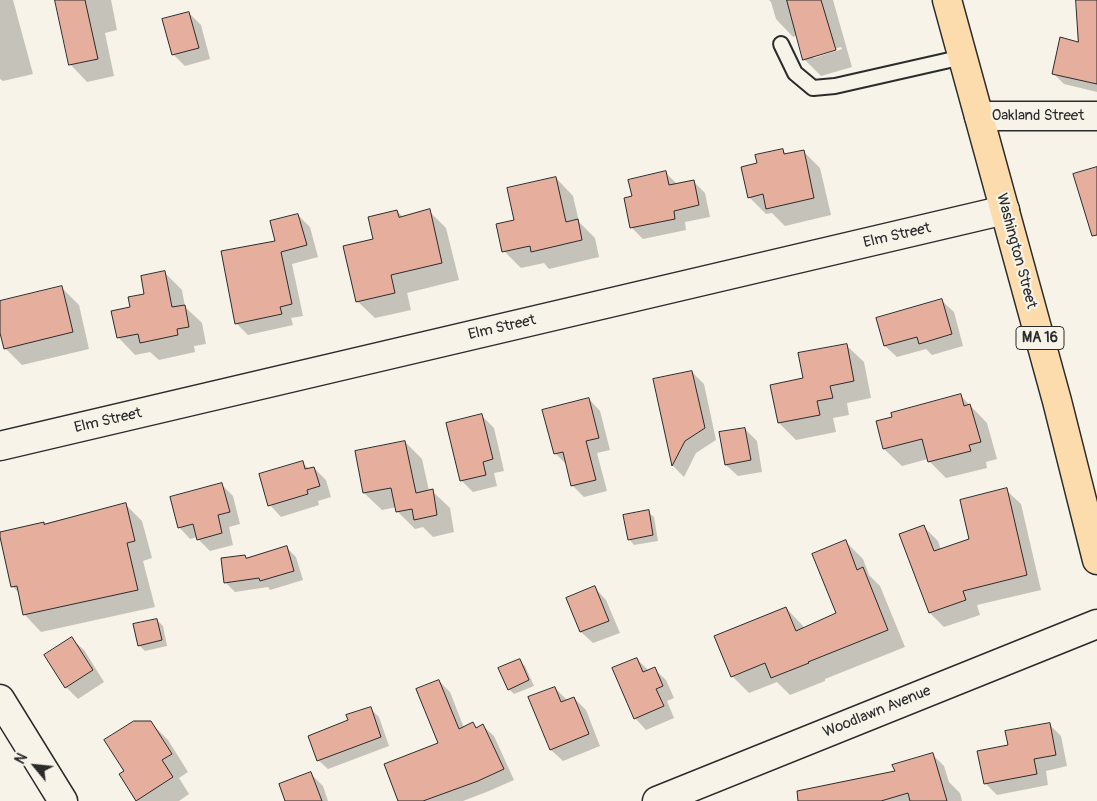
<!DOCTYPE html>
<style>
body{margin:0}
#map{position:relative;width:1097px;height:801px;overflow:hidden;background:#f7f3e8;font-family:Pangolin,sans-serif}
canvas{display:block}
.north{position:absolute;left:10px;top:741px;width:50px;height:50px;-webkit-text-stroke:4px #f7f3e8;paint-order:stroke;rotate:298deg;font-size:14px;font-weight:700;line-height:20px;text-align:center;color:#2b2b2b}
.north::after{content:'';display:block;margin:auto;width:18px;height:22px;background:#2b2b2b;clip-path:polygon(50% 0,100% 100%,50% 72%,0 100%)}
</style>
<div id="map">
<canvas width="1097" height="801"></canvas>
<div class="north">N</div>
</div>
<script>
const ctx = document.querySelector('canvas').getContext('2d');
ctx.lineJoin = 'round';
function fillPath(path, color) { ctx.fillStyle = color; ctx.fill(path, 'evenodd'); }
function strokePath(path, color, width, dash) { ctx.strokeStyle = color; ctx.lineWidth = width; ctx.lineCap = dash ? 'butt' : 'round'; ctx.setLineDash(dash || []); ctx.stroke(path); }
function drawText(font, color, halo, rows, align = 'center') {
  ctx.font = font + ' Pangolin,sans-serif'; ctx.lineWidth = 4.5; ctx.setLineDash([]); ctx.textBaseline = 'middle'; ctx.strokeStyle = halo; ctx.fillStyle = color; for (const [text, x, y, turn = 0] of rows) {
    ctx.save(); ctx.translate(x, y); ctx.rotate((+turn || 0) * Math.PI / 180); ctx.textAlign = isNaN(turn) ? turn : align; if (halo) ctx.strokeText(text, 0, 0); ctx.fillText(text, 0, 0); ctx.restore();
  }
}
const shadow = new Path2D(`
 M0,0h13l20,74 -30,7 -3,-2z
 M56,0h55l6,30 -12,3 9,43 -27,6 -17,-18z
 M769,0h64l19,67 -31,9 -17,-17 -6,-24 -5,2 -17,-18 -5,-17zM841,47l1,2 -28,9v-3z
 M1090,0h7v92l-33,-8 -11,-11 27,-30z
 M189,13l12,12 9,34 -25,7 -12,-12z
 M782,150l5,4 16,-3 17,17 11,47 -46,11 -13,-13 -6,1 -17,-17 9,-33z
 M666,173l11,11 16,-3 12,12 5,24 -25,5 1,8 -43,9 -11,-11z
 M556,178l17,18 6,26 16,16 4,19 -50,12 -5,-6 -23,5 -17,-17 12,-30z
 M397,211l6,6 26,-6 17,17 13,52 -52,13 4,17 -36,8 -18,-17 18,-61z
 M298,215l12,12 8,30 -26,7 11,52 -12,2 2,7 -45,10 -12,-12 40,-81z
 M164,272l18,18 3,17 17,16 4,21 -12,2 1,6 -36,8 -9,-8 -15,3 -17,-18 14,-29 14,-13z
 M61,287l18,18 10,44 -67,16 -17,-17 -5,-20v-26z
 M942,301l12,11 9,34 -31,9 -6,-6 -29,8 -12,-11z
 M846,345l18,17 7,36 -24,5 2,12 -16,3 3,14 -40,8 -17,-17 -7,-37 32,-7z
 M692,372l12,12 12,56 -20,13 -12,24 -11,-11 -18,-86z
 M960,395l27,28 10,36 -11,3 1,6 -41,10 -17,-17 -1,-2 -26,7 -18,-17z
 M589,399l11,12 10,39 -13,3 10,38 -23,6 -11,-11 -5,-20 -13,-13z
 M482,416l12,12 10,43 -10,2 3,13 -24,6 -11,-11 -14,-57z
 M745,429l12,12 5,31 -24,4 -12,-11z
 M405,442l17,17 7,32h3l18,17 4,24 -21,5 -10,-10 -8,2 -17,-17 -1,-5 -15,3 -18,-17z
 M302,462l7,7 5,-1 12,12 5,17 -13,4 1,4 -38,12 -11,-12z
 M222,485l11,11 7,28 -11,3 4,18 -23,6 -12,-12 -1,-2 -7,2 -11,-12z
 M1006,490l15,14 20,86 -64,15 3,10 -36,12 -14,-14 -6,-86 14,14 3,9 30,-10z
 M125,504l17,17 10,37 -9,3 12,46 -114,25 -17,-18 -4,-20 -8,-8 32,-61z
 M648,512l6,5 4,24 -24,4 -5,-6z
 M846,542l17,17 6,16 11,11 25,61 -80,32v2l-35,14 -13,-13 -28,11 -17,-17 54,-68 17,18 1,3 34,-15z
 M287,548l9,9 7,23 -33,10 -2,-3 -33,5 -10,-10 20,-26 3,3z
 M595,588l11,12 14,33 -27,10 -12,-11z
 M157,620l6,6 4,20 -22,5 -6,-6z
 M72,639l12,11 20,32 -26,17 -12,-12 -20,-32z
 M637,659l12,12 5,-2 12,11 8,18 -7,3 7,17 -28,12 -11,-12z
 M520,661l5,5 9,20 -20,8 -5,-5z
 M439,681l11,11 14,36 9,-4 5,4 5,-2 11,10 20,44 -25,11 -26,10h-64l40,-57z
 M555,688l12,12 7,-2 12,12 14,36 -37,15 -12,-11 -21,-52z
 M370,708l9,9 10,29 -61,23 -10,-9 31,-39z
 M150,722l18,18 20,32 -9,6 10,16 -10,7h-41l-12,-30z
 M1049,724l12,12 6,30 -21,5 2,14 -51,10 -12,-12 24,-37z
 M932,754l12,12 5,16 11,11 2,8h-132l66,-29z
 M311,774l12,12 5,15h-42z`);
const building = new Path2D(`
 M55,0h30l13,59 -29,6z
 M787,0h34l15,50 -33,10z
 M1076,0h21v84l-45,-10 8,-37 18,5z
 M189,12l10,36 -27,7 -10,-36z
 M783,149l1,5 20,-4 10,48 -48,11 -3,-15 -15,4 -7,-31 16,-4 -2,-8z
 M1097,167v68l-5,1 -19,-62z
 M666,171l3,14 25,-5 5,25 -25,6 1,8 -45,9 -6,-30 8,-2 -4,-16z
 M556,177l10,45 12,-3 4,21 -51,12 -1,-6 -28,6 -6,-28 18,-4 -7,-32z
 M430,209l12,54 -51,12 4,18 -39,9 -13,-56 30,-7 -5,-22 29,-7 2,7z
 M298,214l9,31 -26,7 11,52 -12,3 2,7 -47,10 -14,-73 54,-10 -5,-20z
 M165,271l7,36 13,-2 4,22 -12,2 1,6 -38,8 -2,-9 -21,4 -6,-27 19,-4 -2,-10 16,-3 -3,-18z
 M62,286l11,46 -69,17 -4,-16v-32z
 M942,299l10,35 -33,10 -2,-7 -33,9 -8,-28z
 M847,344l7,37 -24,5 3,12 -16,3 3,14 -42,8 -8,-38 33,-7 -5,-25z
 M692,371l13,57 -20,13 -13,25 -19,-87z
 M961,394l3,12 6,-2 11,38 -12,3 2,6 -43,11 -6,-23 -39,10 -7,-28 16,-4 -1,-4z
 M589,398l10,40 -13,3 10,39 -25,6 -8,-34 -9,2 -12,-44z
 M482,414l11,45 -10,3 3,13 -26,6 -14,-58z
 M745,428l6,32 -26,5 -6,-33z
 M405,441l11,52 17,-4 4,26 -23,5 -2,-11 -16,3 -5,-24 -28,5 -8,-42z
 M303,461l2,8 9,-2 6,19 -13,4 1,4 -40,12 -9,-32z
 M222,483l8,29 -12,3 4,18 -25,7 -4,-16 -15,4 -8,-31z
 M1007,488l20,87 -64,16 3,9 -37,13 -30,-79 25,-9 10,26 35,-12 -9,-39z
 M126,503l9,38 -8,2 11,47 -115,25 -6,-29 -6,1 -11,-50v-5l44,-10v2z
 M649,510l4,25 -25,5 -5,-25z
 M846,540l11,30 6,-3 25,63 -80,32 1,1 -38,15 -6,-15 -34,14 -17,-41 72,-29 10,24 40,-18 -24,-59z
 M287,546l7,25 -34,10 -1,-3 -35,5 -3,-25 24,-3 1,3z
 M595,586l14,35 -29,11 -14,-34z
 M157,619l5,21 -24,6 -5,-22z
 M72,637l21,33 -28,18 -21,-33z
 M637,658l6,14 12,-5 8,19 -7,3 8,17 -30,13 -22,-51z
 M520,659l9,21 -21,10 -10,-22z
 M439,680l20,49 14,-7 3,6 7,-4 21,45 -26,12 -55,20h-25l-14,-37 54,-21 -22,-54z
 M555,687l6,15 13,-5 15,37 -39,16 -22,-53z
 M371,707l10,30 -64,24 -9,-25 40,-16 -2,-5z
 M134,721h17l21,33 -10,6 11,17 -37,24 -17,-27 5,-3 -20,-31z
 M1050,723l6,32 -22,4 3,15 -53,10 -7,-33 31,-6 -3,-14z
 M933,753l14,48h-37l-2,-8 -27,8h-83l-1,-10 98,-20 -3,-6z
 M311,772l11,29h-37l-6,-17z`);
const service = new Path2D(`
 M781,44l14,29 18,15 22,-2 128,-29`);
const minor = new Path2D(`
 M0,446l1005,-236
 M0,699l63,102
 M657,801l440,-177`);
const tertiary = new Path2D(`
 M979,116h118`);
const primary = new Path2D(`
 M947,0l110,401 40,159`);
const shields = [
 [1040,338,48]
];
const shieldNames = [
 ["MA 16",1040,338]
];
const streetNames = [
 ["Oakland Street",1038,116],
 ["Elm Street",897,236,-13],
 ["Washington Street",1016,251,75],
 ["Elm Street",502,328,-13],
 ["Elm Street",108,421,-13],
 ["Woodlawn Avenue",877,712,-22]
];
fillPath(shadow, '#0003');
fillPath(building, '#e6af9d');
strokePath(building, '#2b2b2b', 1);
strokePath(service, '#2b2b2b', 18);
strokePath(minor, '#2b2b2b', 31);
strokePath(tertiary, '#2b2b2b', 31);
strokePath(primary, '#2b2b2b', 31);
strokePath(service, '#f7f3e8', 14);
strokePath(minor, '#f7f3e8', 28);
strokePath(tertiary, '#f7f3e8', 28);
strokePath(primary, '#fcdcac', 28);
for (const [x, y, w] of shields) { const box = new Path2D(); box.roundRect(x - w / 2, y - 11.5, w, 23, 4); ctx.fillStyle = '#f7f3e8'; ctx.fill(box); strokePath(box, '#2b2b2b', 1); }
drawText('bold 14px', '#2b2b2b', null, shieldNames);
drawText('15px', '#2b2b2b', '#f7f3e8', streetNames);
</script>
